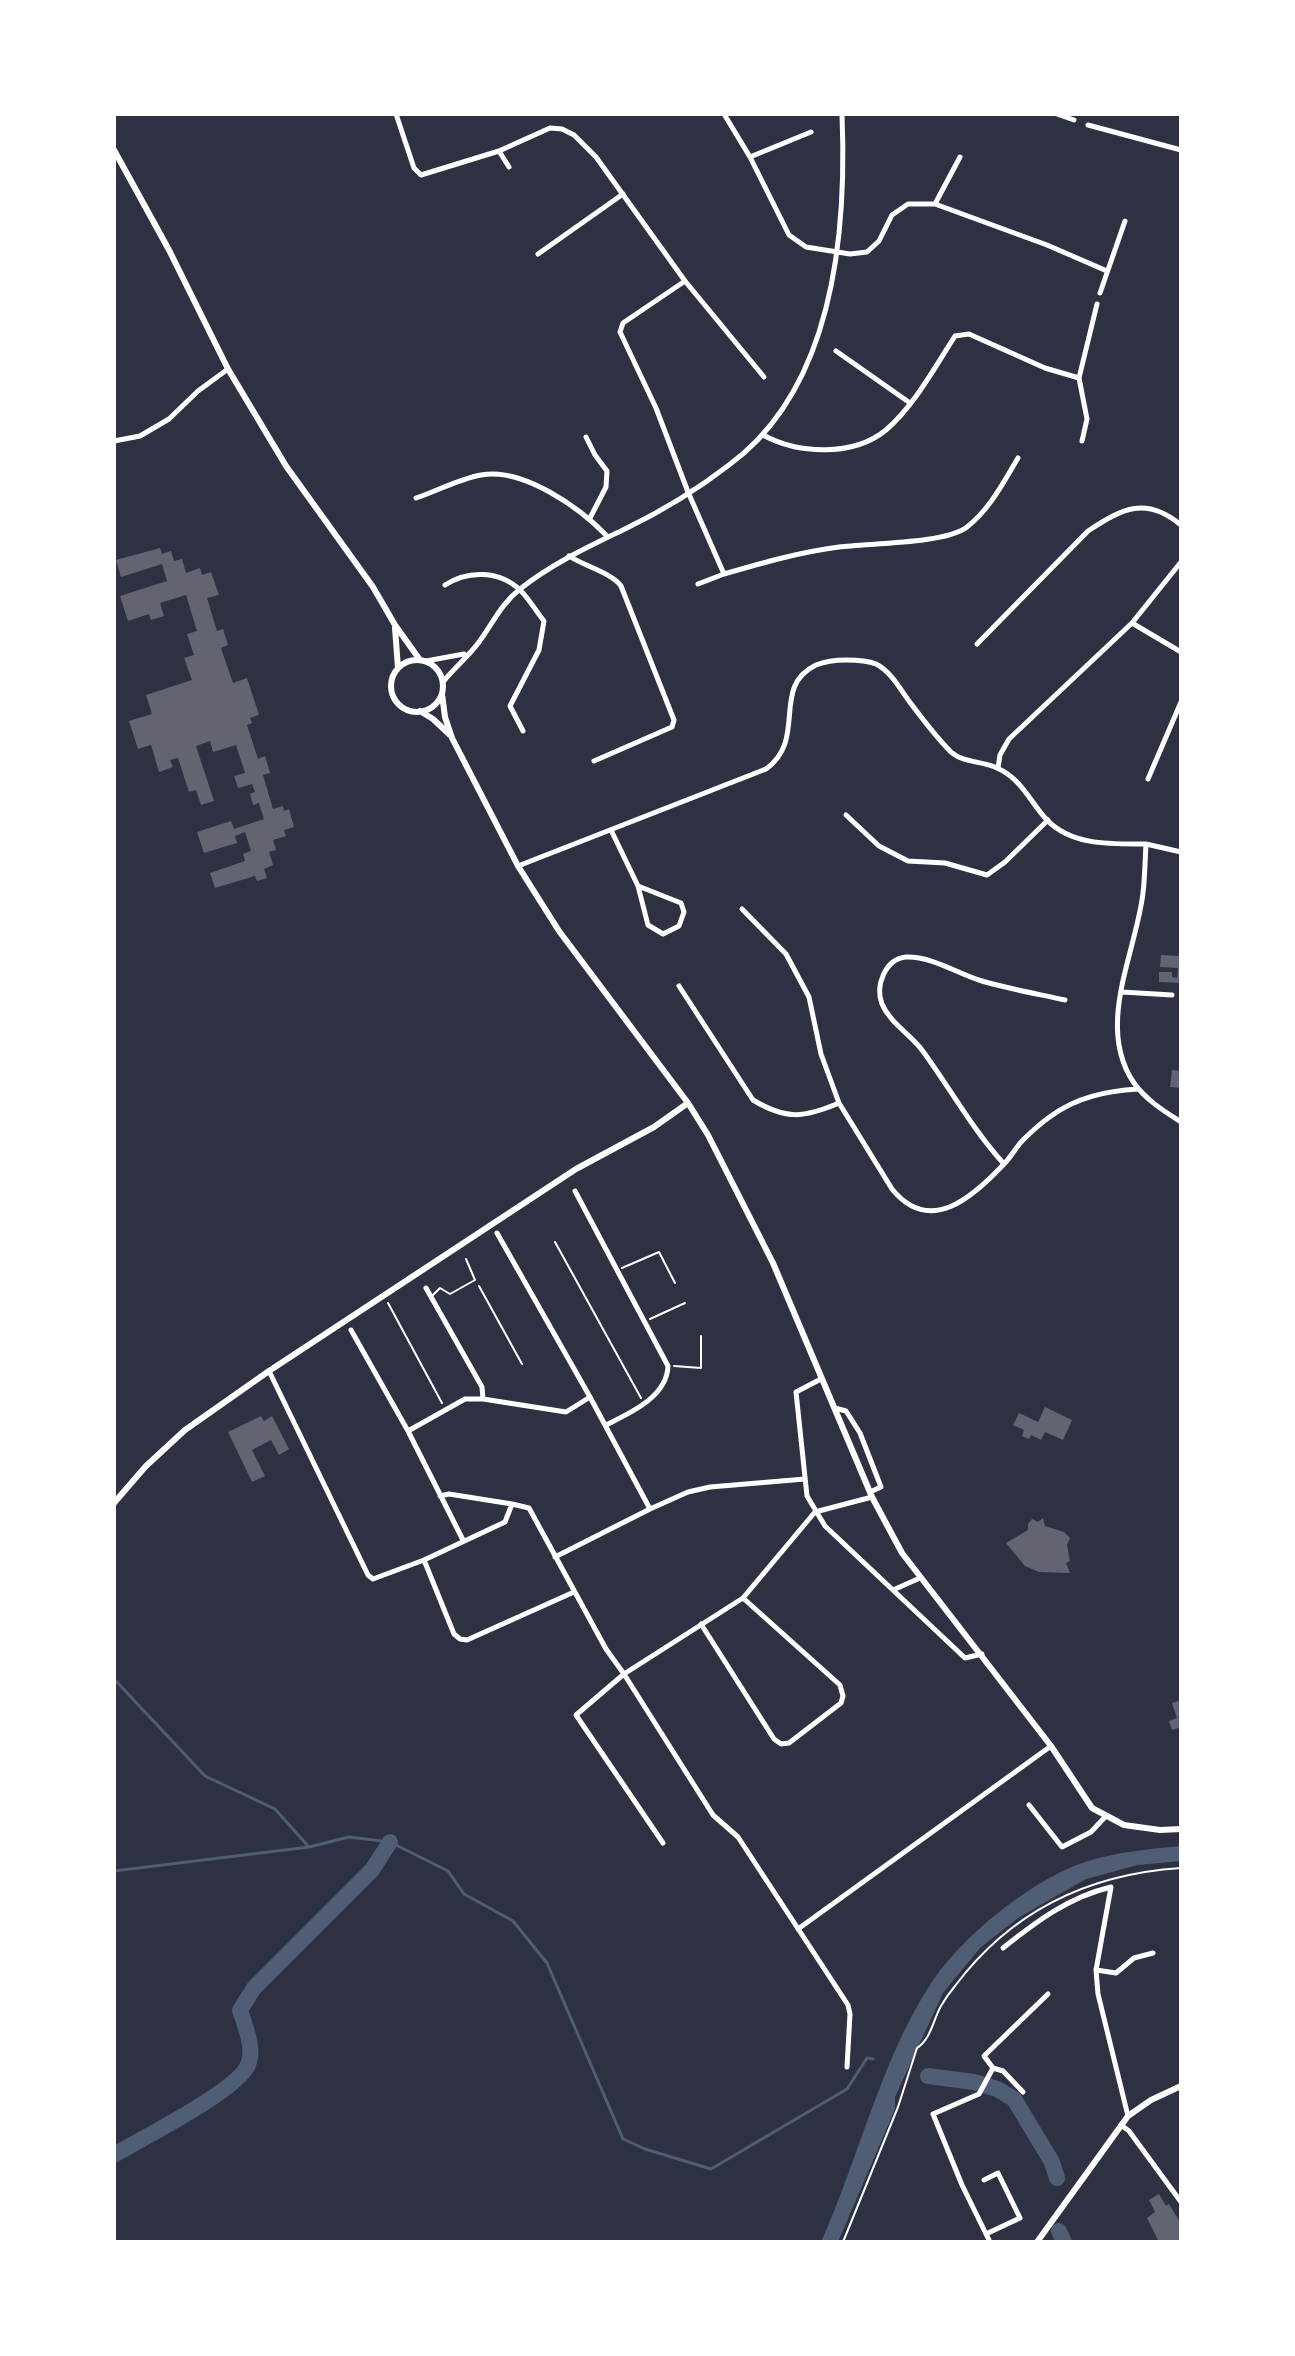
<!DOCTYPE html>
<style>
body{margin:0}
#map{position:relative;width:1295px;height:2356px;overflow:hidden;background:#2d3142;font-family:Merriweather,serif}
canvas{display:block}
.frame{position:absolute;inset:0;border:116px solid #fff;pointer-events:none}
</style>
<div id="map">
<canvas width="1295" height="2356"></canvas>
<div class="frame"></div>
</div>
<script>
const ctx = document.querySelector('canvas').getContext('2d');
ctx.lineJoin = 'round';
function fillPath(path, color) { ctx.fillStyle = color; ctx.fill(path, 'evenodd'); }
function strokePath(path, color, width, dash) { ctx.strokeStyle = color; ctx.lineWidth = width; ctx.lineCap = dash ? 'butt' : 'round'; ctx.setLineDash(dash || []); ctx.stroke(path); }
const water = new Path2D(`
 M1181,1846v15l-43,4 -52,14 -68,39 -38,30 -37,45 -48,104v12l-57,133h-17c37,-82 60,-182 109,-257 31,-48 101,-105 155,-123 31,-10 64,-13 96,-16z`);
const stream = new Path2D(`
 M114,1679l91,97 70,33 33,37
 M114,1871l195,-24 40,-10 41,5 58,29 16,23 49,27 34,42 76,176 22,10 66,20 136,-80 20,-31 6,1`);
const river = new Path2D(`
 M928,2076l46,6 23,7 17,10 38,63 5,16
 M114,2155c28,-17 123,-64 134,-90 7,-17 -3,-38 -8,-55l14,-22 118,-118 18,-28
 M1059,2231l5,11`);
const building = new Path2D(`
 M160,548l2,6 9,-3 3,10 8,-2 4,14 14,-5 2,7 9,-3 8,23 -12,3 10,33 6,-2 5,16 -7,3 12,35 14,-5 12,37 -9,3 2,5 -5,2 11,34 7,-3 5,17 -7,2 10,34 10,-3 1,5 5,-2 5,18 -10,3 2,6 -13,4 3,10 -7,2 4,13 -9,4 3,9 -10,3 -2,-5 -40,12 -5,-15 35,-12 -2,-7 8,-3 -6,-19 -10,4 2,7 -33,10 -7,-21 34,-11 3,8 30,-10 -5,-16 -6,2 -3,-11 5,-2 -3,-8 -14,4 -4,-12 11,-3 -9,-28 -23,7 -3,-11 -14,5 18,55 -13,4 -5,-15 -7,2 -11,-34 -8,2 3,7 -14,5 -8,-27 -13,4 -9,-28 23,-7 -6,-19 46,-15 -8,-22 10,-3 -7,-21 10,-3 -11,-36 -26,8 4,13 -13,4 -2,-6 -21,7 -8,-25 47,-15 -5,-17 -41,13 -5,-17z
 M1161,955l20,1v27l-22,-1v-10h13v5l5,1 1,-10 -18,-1z
 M1172,1070l9,1v17l-11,-1z
 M1045,1407l27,13 -9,20 -18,-8 -4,8 -10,-5 -2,4 -7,-3 2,-6 -11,-5 6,-12 19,9z
 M261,1416l3,5 8,-5 17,33 -10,6 -8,-15 -19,10 13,26 -13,6 -24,-50z
 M1043,1518l2,8 19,6 6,6 -3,7 3,16 -4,2 4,10 -31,-1 -14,-6 -19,-23 22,-13v-6l4,-5 6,3z
 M1181,1700v27l-9,3 -3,-9 8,-3 -5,-15z
 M1159,2194l7,12 3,-2 12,20v18h-27l4,-2 -11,-22 8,-6 -6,-12z`);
const path = new Path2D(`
 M555,1242l86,156
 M622,1268l37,-16 16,31
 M479,1286l43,78
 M388,1303l54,100
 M650,1319l35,-16
 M674,1366l27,2v-32
 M843,2242l55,-135 19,-59c14,-9 16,-28 24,-42 4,-7 9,-14 14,-20 57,-76 133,-112 226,-118`);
const service = new Path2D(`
 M432,1296l8,-8 10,6 25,-14 -9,-21`);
const minor = new Path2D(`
 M396,114l18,54 7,7 78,-24
 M724,114l26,43 39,78 17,12 44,7 17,-2 12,-11 13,-26 16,-11h27l112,41 60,26
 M1057,114l17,6
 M1088,125l93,25
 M750,157l61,-25
 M509,167l-10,-16 51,-23 12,1 12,6 22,22 89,124 -62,42 -3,9 36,76 32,84 36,82c38,-11 76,-22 115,-27 30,-4 106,-3 128,-20 23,-18 36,-44 51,-69
 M935,204l25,-47
 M538,254l85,-60
 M685,281l79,96
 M1100,293l25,-72
 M836,351l74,52
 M1079,378l18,-74
 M763,435c35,19 90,22 123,-5 28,-24 49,-63 69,-94l14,-2 76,34 34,10 8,41 -5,22
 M586,437l9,18 12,16 -1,16 -16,31
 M114,441l26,-5 29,-17 29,-28 30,-22
 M416,498c21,-7 43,-19 65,-23 42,-8 99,33 126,61
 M569,556c15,10 43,17 52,30l53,134 -2,7 -78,34
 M698,584l26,-10
 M445,585c23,-15 55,-15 76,6 8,8 15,20 23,30l-5,29 -29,56 13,25
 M1132,623l49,29
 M977,644l111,-113c35,-23 58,-35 93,-6
 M426,661l38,-7
 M443,682c11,-14 26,-26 36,-40 14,-19 22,-38 41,-53 33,-26 68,-42 105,-60 35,-17 73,-40 104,-64 105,-77 118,-231 113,-351
 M998,768l2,-13 9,-16 123,-116 49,-61
 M1148,779l33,-77
 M846,815l33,31 29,15 37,2 42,12 18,-13 43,-42
 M611,830l27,56 10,39 15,9 16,-8 5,-14 -3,-9 -43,-17
 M1146,844l35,8
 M518,866l248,-97c42,-30 4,-82 50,-104 10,-4 19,-5 30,-5 10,0 20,0 30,4 16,8 25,27 36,41 12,16 25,33 39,47 12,11 32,9 46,16 25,11 33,34 50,52 25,26 65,24 99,24 -1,16 -1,33 -3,49 -7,60 -48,133 -9,190 12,17 30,28 47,39
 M742,909l44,45 23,43 12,57 18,49 53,86c38,47 81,8 112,-25 7,-7 12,-17 19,-24 8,-8 18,-17 28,-24 26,-19 56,-25 87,-27
 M679,986l74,114c33,20 51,18 86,3
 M1122,992l50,3
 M1004,1164c-32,-35 -54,-76 -82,-114 -12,-16 -32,-27 -40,-46 -7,-18 3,-45 24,-47 26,-1 52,17 76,24 27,8 56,13 83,19
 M575,1191l93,175c-1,31 -38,47 -62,59
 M497,1233l93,164
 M426,1288l56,99 1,12
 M351,1330l57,101 55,109
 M269,1371l99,204 5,4 51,-19 81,-38 7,-18 17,4 77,141 18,25 -48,41 87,128
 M821,1379l-25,13 11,104 18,30 140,132 17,-4
 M835,1408l11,3 14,22 21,54 -11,5
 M408,1431l57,-32h18l83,13 24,-15 60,112 -95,48
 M440,1496l9,-2 63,10
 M650,1509l38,-17 22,-5 95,-8
 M424,1560l30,74 6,5 7,1 107,-48
 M893,1590l27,-12
 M701,1624l73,115 7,5 8,-1 52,-40 2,-7 -3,-11 -97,-87
 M1029,1805l33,42 29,-15 15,-16
 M798,1929l253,-183
 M1003,1948c34,-27 66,-51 108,-61l-15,83 2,24 30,122
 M1096,1970l20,3 18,-15 19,-5
 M847,2067l3,-53 -2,-9 -110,-168 -25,-22 -89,-141 119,-76 72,-86 57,-15
 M993,2068l10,3 20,21
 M1121,2125l8,6 52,71
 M984,2180l14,-7 22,45 -34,16
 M990,2242l-28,-57 -29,-71 46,-20 14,-26 -9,-12 64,-62`);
const tertiary = new Path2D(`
 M114,150l55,100 59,119 58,97 87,121 22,38 25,35
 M395,628l3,40
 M391 686a26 26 0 1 1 52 0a26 26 0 1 1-52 0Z
 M442,694l3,23 7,21 66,128 41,65 129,172 20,32 65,128 99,234 30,56 149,193 41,62 32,17 36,5 21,-1
 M420,711l13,8 17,16
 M114,1503l32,-37 39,-36 84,-59 307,-202 78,-42 34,-24
 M1037,2242l91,-126 23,-16 30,-14`);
fillPath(water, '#4f5d75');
strokePath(stream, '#4f5d75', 3);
strokePath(river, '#4f5d75', 16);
fillPath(building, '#626471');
strokePath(path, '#fff', 2);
strokePath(service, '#fff', 2);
strokePath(minor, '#fff', 5);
strokePath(tertiary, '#fff', 6);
</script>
